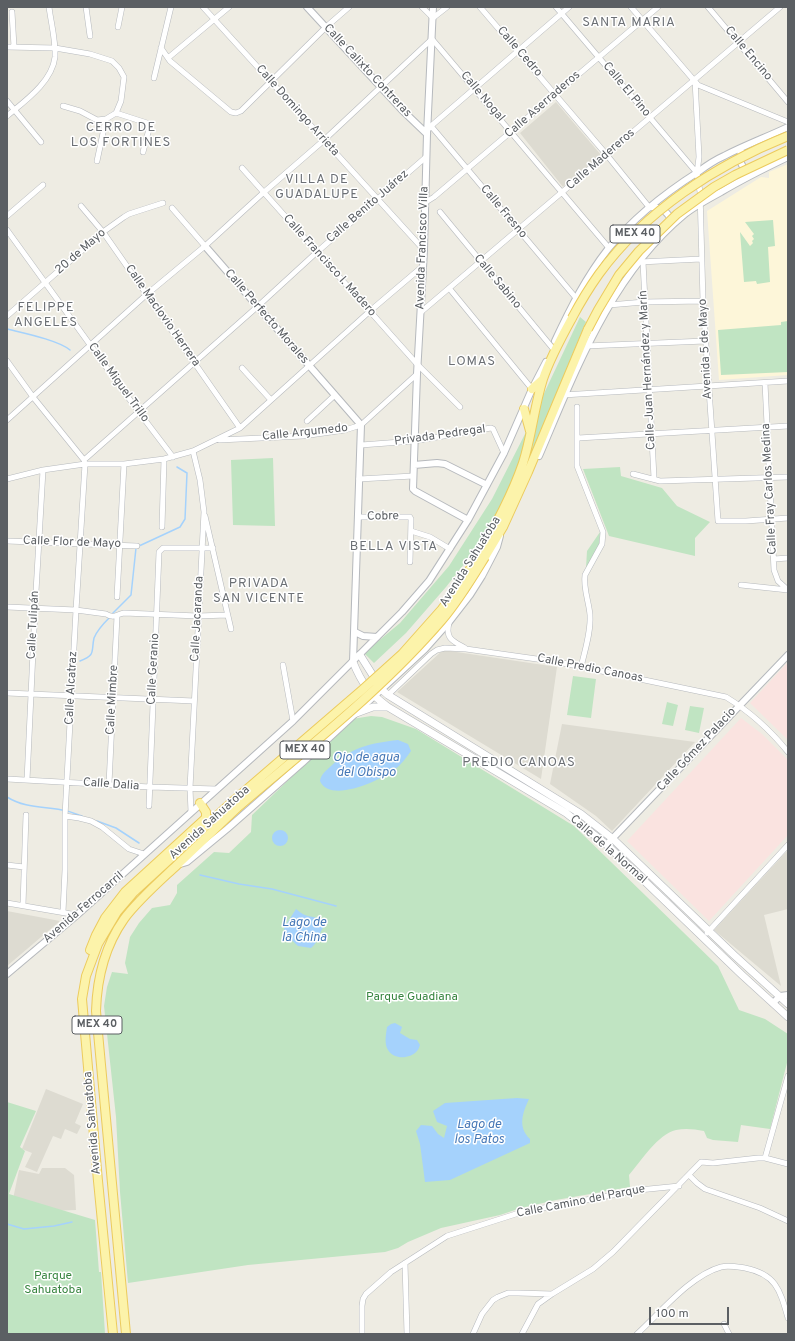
<!DOCTYPE html>
<meta charset="utf-8">
<style>
body{margin:0}
#map{position:relative;width:795px;height:1341px;overflow:hidden;background:#eeece3;font-family:Overpass,sans-serif}
canvas{display:block}
.frame{position:absolute;inset:0;border:8px solid #5b5f63;pointer-events:none}
.scale{position:absolute;left:649px;top:1307px;width:80px;height:18px;box-sizing:border-box;border:2px solid #5b5f63;border-top:0;padding-left:5px;font-size:12px;line-height:14px;white-space:nowrap;color:#5b5f63;-webkit-text-stroke:3px #fff;paint-order:stroke}
</style>
<div id="map">
<canvas width="795" height="1341"></canvas>
<div class="frame"></div>
<div class="scale">100 m</div>
</div>
<script>
const ctx = document.querySelector('canvas').getContext('2d');
ctx.lineJoin = 'round';
function fillPath(path, color) { ctx.fillStyle = color; ctx.fill(path, 'evenodd'); }
function strokePath(path, color, width, dash) { ctx.strokeStyle = color; ctx.lineWidth = width; ctx.lineCap = dash ? 'butt' : 'round'; ctx.setLineDash(dash || []); ctx.stroke(path); }
function drawText(font, color, halo, rows, align = 'center') {
  ctx.font = font + ' Overpass,sans-serif'; ctx.lineWidth = 3; ctx.setLineDash([]); ctx.textBaseline = 'middle'; ctx.strokeStyle = halo; ctx.fillStyle = color; for (const [text, x, y, turn = 0] of rows) {
    ctx.save(); ctx.translate(x, y); ctx.rotate((+turn || 0) * Math.PI / 180); ctx.textAlign = isNaN(turn) ? turn : align; if (halo) ctx.strokeText(text, 0, 0); ctx.fillText(text, 0, 0); ctx.restore();
  }
}
const commercial = new Path2D(`
 M788,164v211l-69,5 -12,-169 54,-34 8,1v-6z`);
const education = new Path2D(`
 M556,102l45,53 -38,32 -43,-54z
 M443,650l114,17 -16,112 -144,-87z
 M562,724l133,18 -83,89 -16,-15 -46,-32z
 M788,850v59l-24,6 17,71 -67,-56z
 M7,911l53,10 -53,45z
 M46,1089l37,15 -8,19 6,3 -4,8 -12,-5 -4,10 -8,-3 -16,36 -12,-5 7,-14 -10,-4z
 M42,1168h23l9,7 2,35 -27,1 -36,-12 6,-29 20,4z`);
const medical = new Path2D(`
 M788,662v78l-38,-37z
 M741,718l21,16 26,26v75l-79,86 -82,-80z`);
const green = new Path2D(`
 M773,220l2,26 -7,1 2,35 -13,2 -1,-3 -12,1 -4,-50 10,14 3,-3 -1,-2 2,-2 -2,-3 2,-2 -9,-12z
 M580,317l6,5 -55,132 9,-52z
 M788,321v51l-67,3 -3,-45 63,-5v-3z
 M527,430l-8,33 -13,32 -26,49 -34,43 -40,46 -32,30 -10,-10 36,-30 49,-57 43,-67z
 M273,458l2,68 -42,-1 -2,-65z
 M620,467l1,9 41,12 15,18 33,16 -15,16v18l-86,-20 -26,-67z
 M600,532l-1,13 -13,23 1,-17z
 M573,676l23,3 -5,39 -24,-3z
 M667,702l11,3 -5,21 -11,-2z
 M690,706l14,2 -5,25 -14,-3z
 M371,716l11,1 34,12 158,97 144,140 21,44 26,9 23,15v25l-18,70 -29,-4 -3,17 -25,-2 -6,-2 -3,-7c-10,-2 -19,-3 -28,-1 -18,4 -35,31 -47,45l1,12 -74,13 -35,8 -21,7 -59,13 -33,14 -10,6 -13,4 -137,13 -120,18 -8,-91 -4,-75 -12,-111 3,-19 5,-15 16,2 -3,-11 5,-26 9,-14 13,-15 18,-3 7,-12v-8l37,-33 15,1 22,-21 1,-17 100,-96z
 M7,1102l29,9 -16,36 5,4 -16,43 86,26 4,52h2l4,62h-98z`);
const water = new Path2D(`
 M398,740l10,4 3,7c-5,7 -10,14 -17,19 -13,10 -64,34 -74,11 1,-7 6,-10 11,-15 21,-19 40,-23 67,-26z
 M272 838a8 8 0 1 1 16 0a8 8 0 1 1-16 0Z
 M296,909c3,2 6,5 9,6 7,3 17,1 20,10 -7,8 -5,16 -14,23l-13,-2 -13,-12 -1,-6z
 M395,1023l7,4 -2,6 10,6 7,1 3,5c-1,2 -1,4 -3,6 -7,8 -23,9 -29,-1 -4,-6 -2,-16 -1,-23l4,-3z
 M517,1098l12,1c-6,13 -12,28 1,40v4l-80,37 -25,2 -5,-38 -4,-13 5,-6 11,1 6,8 6,4 3,-12 -10,-4 -4,-11 12,-8z`);
const stream = new Path2D(`
 M7,329c16,4 51,11 63,21
 M139,546l41,-19 5,-8 2,-46 -10,-6
 M112,614l19,-19 5,-47
 M80,661c16,-6 11,-9 14,-23 3,-8 10,-15 16,-21
 M7,797c19,12 40,9 60,14 5,1 10,4 15,5
 M97,821l19,7 23,15
 M200,875l39,9 33,5 64,17
 M7,1224l17,5 30,-3 18,-4`);
const minor = new Path2D(`
 M86,7l4,29
 M203,7l221,243
 M422,7l11,11 14,-11
 M480,7l126,147 43,53
 M556,7l141,166
 M631,7l67,78 90,37
 M708,7l80,95
 M12,12l2,35
 M118,27l4,-20
 M7,47l48,1 35,6 22,7 7,7 5,9 -3,24 -5,12
 M161,48l9,13 61,51 5,1 5,-2 85,-84 23,-20
 M168,58l61,-51
 M154,78l17,-71
 M695,80l4,77 -2,16 3,19 3,109 15,220h28l42,-3
 M7,101l34,41
 M63,106l17,5 17,9 9,-1 10,-6 31,10 2,6 -6,23
 M7,116c18,-15 45,-34 48,-59 1,-16 -4,-34 -6,-50
 M431,126l145,172
 M430,128l1,-2 138,-119
 M97,161l9,-42
 M242,168l175,196 43,43
 M426,202l8,-5 224,-190
 M81,206l22,26 137,196
 M172,208l33,38
 M440,212l115,139
 M7,216l36,-31
 M7,230l131,181 35,46
 M640,262l61,-3
 M643,262l11,216
 M449,288l83,101
 M609,305l35,-3 59,-1
 M421,312l359,-305
 M7,316l96,-84 21,-15 5,-3 34,-11
 M586,346l119,-5
 M7,361l26,36 51,63 1,4 -9,146 -11,206v54l-2,42
 M242,368l29,32
 M765,383l9,187 4,11 10,9
 M563,395l225,-14
 M577,407v59l26,66 -1,12 -17,31c-2,13 4,27 5,40 1,17 -5,35 -9,52
 M7,420l139,-125 59,-49 58,-53 60,-52 109,-102 177,209
 M307,421l28,-26
 M578,438l210,-12
 M219,440l84,-4 42,-6 16,-5 56,-51
 M361,445l53,-4 77,-13 2,1 11,24
 M84,460l173,-153 60,-55 109,-95
 M633,474l27,7 128,-4
 M7,479l36,-9 42,-6h39l40,-5 29,-8 47,-23 130,-117 53,-45
 M359,479l54,-3
 M205,516l26,113
 M358,517h52l1,2 -1,43
 M162,527l2,-68
 M411,531l19,6 20,12
 M7,541l130,5
 M774,559l14,-1
 M741,585l47,5
 M117,597l7,-133
 M7,607l69,3 30,4c8,5 11,0 18,-1l74,3 29,-1
 M449,623c-4,16 4,18 16,25
 M283,665l10,56
 M7,693l187,8
 M388,695l43,-41 6,-4 8,-2 21,1 92,13 168,35c23,14 45,34 62,55
 M7,779l143,8 66,2
 M27,780l8,-171 8,-139
 M109,784l8,-168
 M149,806l10,-254 4,-4h50
 M191,812l-1,-24 14,-276 -4,-32 -7,-29
 M65,816l14,2 12,3 11,6 27,22 15,5
 M7,865l17,2
 M7,903l70,12
 M23,905l3,-90
 M707,933l81,-88
 M765,1158l23,-82
 M690,1176l7,7 8,6 55,19 28,13
 M405,1263l2,71
 M724,1324l5,10
 M362,1334v-28l1,-7 3,-5 25,-22 56,-36 75,-24 117,-22 40,-4
 M473,1334l9,-20 11,-14 5,-3 10,-4h10l34,1 41,-25 20,-17 88,-90 12,1 45,-5h7l23,6
 M522,1334l16,-30 14,-10
 M637,1334c23,-21 54,-59 84,-67 7,-2 17,0 24,1 31,6 35,22 43,50`);
const tertiary = new Path2D(`
 M307,7l95,103 25,24
 M433,7l-6,127 -3,116 -7,124 -4,115 2,2 53,29
 M741,148l-1,13 6,12
 M649,207c12,0 19,4 23,15
 M205,246l156,179 -8,237
 M555,341c15,-32 31,-64 53,-92 25,-31 57,-56 90,-77 8,-6 17,-12 26,-16 21,-11 43,-19 64,-29
 M539,456c37,-86 71,-180 146,-242 10,-8 23,-15 36,-22 22,-13 44,-24 67,-35
 M414,465l23,-2 8,1 42,21
 M355,632l8,4 14,1
 M610,841l178,-186
 M177,865l10,-3 40,-33 75,-66 123,-114 24,-27 21,-27 12,-19 15,-29 3,-11
 M7,974l70,-59 216,-194 109,-109 27,-31 39,-61 36,-67 28,-64 14,-27
 M773,1003l7,-7 8,-1`);
const secondary = new Path2D(`
 M360,655l22,35 6,5 193,119 32,25 121,116 54,49
 M353,662c9,22 16,31 35,45l178,106 41,32 135,130 46,42
 M354,714l19,-7h15`);
const primary = new Path2D(`
 M532,389l10,-9
 M524,409l6,22
 M479,554c17,-30 33,-59 44,-91 9,-28 11,-56 20,-84 7,-21 18,-41 29,-61
 M485,557l18,-30 25,-55 60,-143
 M90,950l6,-15 9,-17 20,-26 81,-74v-6l-6,-9
 M113,1334l-15,-153 -16,-182 4,-23 12,-32 19,-32 17,-20 98,-90
 M126,1334l-30,-323c1,-33 9,-65 28,-92 14,-19 36,-38 53,-54 20,-19 40,-38 60,-57`);
const primaryBridge = new Path2D(`
 M572,318c8,-15 17,-30 27,-44 46,-63 117,-109 189,-138
 M588,329l10,-19 21,-35 20,-24 38,-37 37,-27 21,-12 53,-25
 M232,802l130,-112 40,-36 40,-45 20,-27 17,-28
 M237,808c70,-60 145,-118 205,-188 17,-20 30,-42 43,-63`);
const shields = [
 [635,234,50],
 [305,750,50],
 [97,1025,50]
];
const shieldNames = [
 ["MEX 40",635,234],
 ["MEX 40",305,750],
 ["MEX 40",97,1025]
];
const streetNames = [
 ["Calle Cedro",519,52,49],
 ["Calle Encino",748,54,50],
 ["Calle Calixto Contreras",367,71,47],
 ["Calle El Pino",626,90,50],
 ["Calle Nogal",482,97,50],
 ["Calle Aserraderos",543,105,-41],
 ["Calle Domingo Arrieta",297,111,48],
 ["Calle Madereros",601,160,-41],
 ["Calle Benito Juárez",368,207,-41],
 ["Calle Fresno",503,212,50],
 ["Avenida Francisco Villa",423,248,-88],
 ["20 de Mayo",81,252,-41],
 ["Calle Francisco I. Madero",329,266,48],
 ["Calle Sabino",497,282,50],
 ["Calle Maclovio Herrera",162,316,55],
 ["Calle Perfecto Morales",266,317,49],
 ["Avenida 5 de Mayo",706,349,-93],
 ["Calle Juan Hernández y Marín",648,370,-93],
 ["Calle Miguel Trillo",118,383,54],
 ["Calle Argumedo",305,433,-6],
 ["Privada Pedregal",440,436,-8],
 ["Calle Fray Carlos Medina",770,489,-93],
 ["Cobre",383,517,-1],
 ["Calle Flor de Mayo",72,543,2],
 ["Avenida Sahuatoba",471,562,-58],
 ["Calle Jacaranda",198,619,-87],
 ["Calle Tulipán",34,625,-87],
 ["Calle Geranio",154,669,-87],
 ["Calle Predio Canoas",590,669,11],
 ["Calle Alcatraz",72,688,-87],
 ["Calle Mimbre",113,700,-87],
 ["Calle Gómez Palacio",697,750,-47],
 ["Calle Dalia",111,785,4],
 ["Avenida Sahuatoba",210,823,-42],
 ["Calle de la Normal",608,850,41],
 ["Avenida Ferrocarril",84,908,-41],
 ["Avenida Sahuatoba",93,1123,-95],
 ["Calle Camino del Parque",581,1202,-11]
];
const parkNames = [
 ["Parque Guadiana",412,998],
 ["Parque",53,1277],
 ["Sahuatoba",53,1291]
];
const neighbourhoodNames = [
 ["SANTA MARIA",629,23],
 ["CERRO DE",121,128],
 ["LOS FORTINES",121,143],
 ["VILLA DE",317,180],
 ["GUADALUPE",317,195],
 ["FELIPPE",46,308],
 ["ANGELES",46,323],
 ["LOMAS",472,362],
 ["BELLA VISTA",394,547],
 ["PRIVADA",259,584],
 ["SAN VICENTE",259,599],
 ["PREDIO CANOAS",519,763]
];
const waterNames = [
 ["Ojo de agua",366,758],
 ["del Obispo",366,773],
 ["Lago de",304,923],
 ["la China",304,938],
 ["Lago de",479,1125],
 ["los Patos",479,1140]
];
fillPath(commercial, '#fdf6d9');
fillPath(education, '#dddbd1');
fillPath(medical, '#fae3e0');
fillPath(green, '#c0e4c2');
fillPath(water, '#a5d2fc');
strokePath(stream, '#a5d2fc', 1.5);
strokePath(minor, '#b6b9bd', 6);
strokePath(tertiary, '#b6b9bd', 8);
strokePath(secondary, '#b7babf', 8);
strokePath(primary, '#eccb5d', 10);
strokePath(minor, '#fff', 5);
strokePath(tertiary, '#fff', 6);
strokePath(secondary, '#fff', 7);
strokePath(primary, '#fcf3aa', 8);
strokePath(primaryBridge, '#eccb5d', 10, []);
strokePath(primaryBridge, '#fcf3aa', 8);
for (const [x, y, w] of shields) { const box = new Path2D(); box.roundRect(x - w / 2, y - 9, w, 18, 3); ctx.fillStyle = '#fff'; ctx.fill(box); strokePath(box, '#5b5f63', 1); }
drawText('bold 11px', '#5b5f63', null, shieldNames);
drawText('12px', '#5b5f63', '#fff', streetNames);
drawText('12px', '#388540', '#fff', parkNames);
ctx.letterSpacing = '1px';
drawText('13px', '#6c7075', '#fff', neighbourhoodNames);
ctx.letterSpacing = '0px';
drawText('italic 13px', '#4577b6', '#fff', waterNames);
</script>
